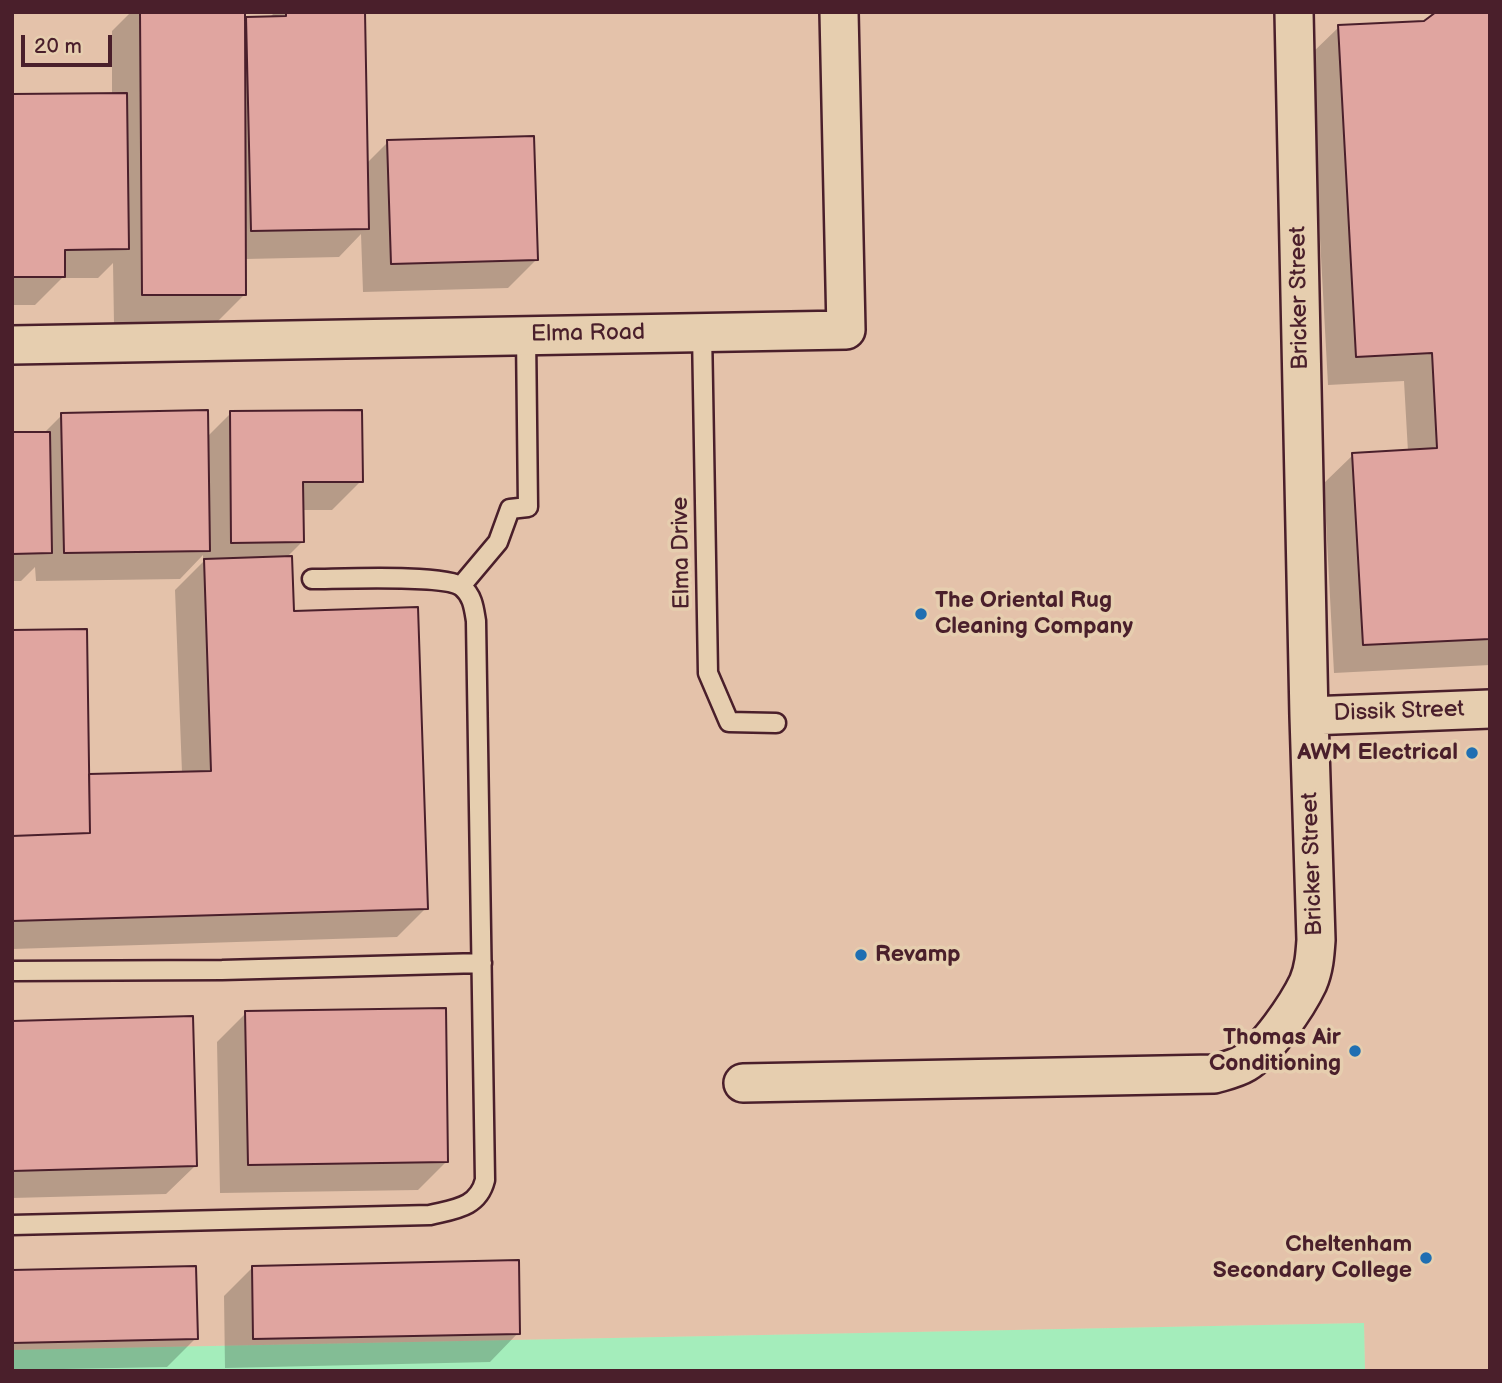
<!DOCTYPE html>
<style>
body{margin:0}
#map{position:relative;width:1502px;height:1383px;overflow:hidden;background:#e6ceaf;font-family:"Balsamiq Sans",sans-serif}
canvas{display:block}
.frame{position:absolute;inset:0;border:14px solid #4a1f2b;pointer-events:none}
.scale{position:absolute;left:21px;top:35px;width:91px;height:32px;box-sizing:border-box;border:4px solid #4a1f2b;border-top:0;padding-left:9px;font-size:21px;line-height:24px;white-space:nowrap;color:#4a1f2b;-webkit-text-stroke:5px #e6ceaf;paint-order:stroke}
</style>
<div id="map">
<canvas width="1502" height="1383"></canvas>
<div class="frame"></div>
<div class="scale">20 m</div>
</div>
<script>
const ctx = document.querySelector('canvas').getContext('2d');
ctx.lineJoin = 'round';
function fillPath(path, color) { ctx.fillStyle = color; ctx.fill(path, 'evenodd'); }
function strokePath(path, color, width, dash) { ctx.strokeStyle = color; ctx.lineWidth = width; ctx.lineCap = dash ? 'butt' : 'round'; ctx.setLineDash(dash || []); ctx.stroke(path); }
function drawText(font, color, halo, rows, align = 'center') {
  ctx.font = font + ' "Balsamiq Sans",sans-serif'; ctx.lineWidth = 7; ctx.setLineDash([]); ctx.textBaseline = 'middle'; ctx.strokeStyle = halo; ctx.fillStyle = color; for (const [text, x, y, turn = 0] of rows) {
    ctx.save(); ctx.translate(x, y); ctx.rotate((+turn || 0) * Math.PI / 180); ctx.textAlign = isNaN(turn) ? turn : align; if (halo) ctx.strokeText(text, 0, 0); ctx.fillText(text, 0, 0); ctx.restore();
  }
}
const built = new Path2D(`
 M12,12h1478v1359h-125l-1,-48 -1352,27z`);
const green = new Path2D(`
 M1364,1323l1,48h-1353v-21z`);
const shadow = new Path2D(`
 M131,12h112v7l26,-1 6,-6h88l3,152 22,-22 149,117 -29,29 -145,4 -2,-58 -22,23 -94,2v35l-29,29 -102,1 -1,-61 -15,15h-36l-27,27h-23v-209l100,-1v-64z
 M1490,12v653l-156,8 -10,-190 29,-28 55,-3 -4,-71 -76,4 -18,-330 29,-28 85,-5z
 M231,413l130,68 -29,29h-30l1,31 -17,17 6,55 134,295 -29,29 -385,12v-317l75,144 95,-3 -7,-183 28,-28v-7l-23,24 -144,2 -1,-14 -14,14h-9v-147l32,-1 18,-18 145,22z
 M246,1013l201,148 -29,29 -198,3 -3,-151z
 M12,1022l183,144 -29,28 -154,4z
 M253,1267l265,66 -28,29 -265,6 -1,-72z
 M12,1272l184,66 -29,29 -155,3z`);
const building = new Path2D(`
 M140,12h105l1,283h-104z
 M286,12h79l4,217 -118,2 -5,-214 40,-1z
 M1436,12h54v627l-127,6 -11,-192 85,-5 -5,-95 -76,4 -18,-332 86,-4z
 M127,93l2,156 -64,1v27h-53v-183z
 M534,136l4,124 -147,4 -4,-124z
 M208,410l2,141 -146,2 -3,-140z
 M362,410l1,72h-60l1,60 -73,1 -1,-132z
 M12,432h38l2,121 -40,1z
 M292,556l2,55 124,-4 10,302 -416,12v-85l78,-3 -1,-59 122,-3 -7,-212z
 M87,629l3,204 -78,3v-206z
 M446,1008l2,154 -200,3 -3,-154z
 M193,1016l4,150 -185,5v-150z
 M519,1260l1,74 -267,5 -1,-73z
 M196,1266l2,73 -186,4v-73z`);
const service = new Path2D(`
 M702,331l6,342 21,49 47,1
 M461,586l37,-44 12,-33 18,-2 -2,-172
 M12,971l210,-1 260,-7
 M12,1225l418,-10c24,-6 48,-7 55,-35l-9,-559c-2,-12 -3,-25 -14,-34 -16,-13 -123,-8 -150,-8`);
const minor = new Path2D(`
 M12,345l834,-15 -7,-318
 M1309,716l181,-7
 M743,1083l471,-9c10,-3 21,-5 31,-11 22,-13 52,-57 63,-80 6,-14 7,-28 8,-43l-7,-224 -15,-704`);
const markers = [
 [921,614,7,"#1f6fb2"],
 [1472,753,7,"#1f6fb2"],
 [861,955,7,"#1f6fb2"],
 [1355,1051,7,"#1f6fb2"],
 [1426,1258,7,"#1f6fb2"]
];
const streetNames = [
 ["Bricker Street",1300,298,-91],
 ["Elma Road",588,334,-1],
 ["Elma Drive",682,553,-91],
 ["Dissik Street",1399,712,-2],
 ["Bricker Street",1313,864,-92]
];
const poiNames = [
 ["The Oriental Rug",935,601,"left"],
 ["Cleaning Company",935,627,"left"],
 ["AWM Electrical",1458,753],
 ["Revamp",875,955,"left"],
 ["Thomas Air",1341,1038],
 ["Conditioning",1341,1064],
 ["Cheltenham",1412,1245],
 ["Secondary College",1412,1271]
];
fillPath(built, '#e4c2aa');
fillPath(green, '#a4edbb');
fillPath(shadow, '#0003');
fillPath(building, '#e0a5a0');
strokePath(building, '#4a1f2b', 2);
strokePath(service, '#4a1f2b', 23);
strokePath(minor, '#4a1f2b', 42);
strokePath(service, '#e6ceaf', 18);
strokePath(minor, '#e6ceaf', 37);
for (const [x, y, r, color] of markers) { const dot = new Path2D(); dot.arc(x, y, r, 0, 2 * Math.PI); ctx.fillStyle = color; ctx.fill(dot); strokePath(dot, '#e6ceaf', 2.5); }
drawText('23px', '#4a1f2b', '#e6ceaf', streetNames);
drawText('bold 23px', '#4a1f2b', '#e6ceaf', poiNames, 'right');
</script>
